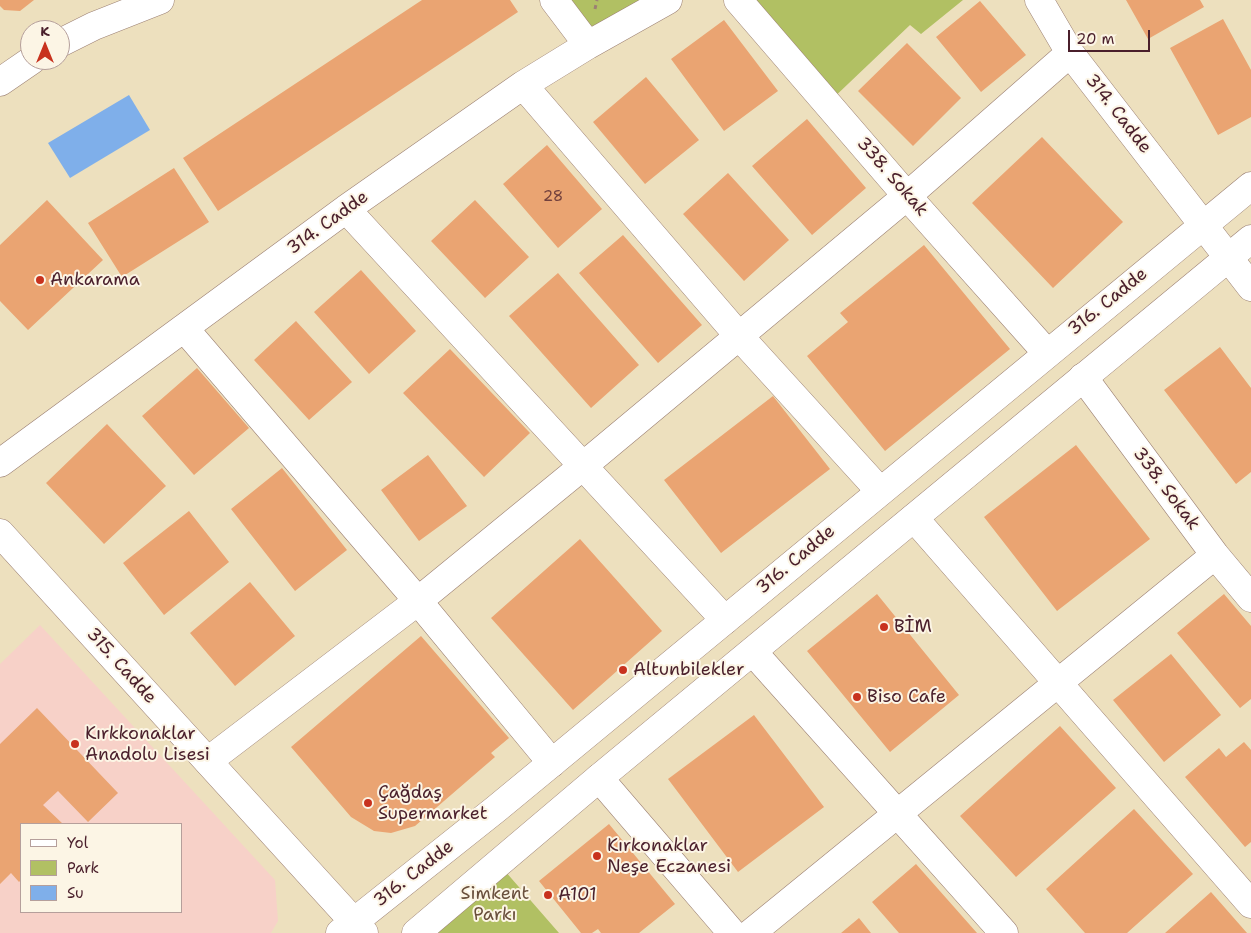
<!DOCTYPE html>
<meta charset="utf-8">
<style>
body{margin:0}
#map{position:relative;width:1251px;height:933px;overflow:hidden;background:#ede0be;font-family:"Shantell Sans",sans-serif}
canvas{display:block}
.legend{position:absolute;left:20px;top:823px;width:162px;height:90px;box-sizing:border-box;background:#fcf5e5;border:1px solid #b59f9b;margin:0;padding:6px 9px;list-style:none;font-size:15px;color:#4a1f2b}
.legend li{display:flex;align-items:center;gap:10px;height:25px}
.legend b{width:25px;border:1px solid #b59f9b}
.north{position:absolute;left:20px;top:20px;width:50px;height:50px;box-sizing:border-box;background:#fcf5e5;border:1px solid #b59f9b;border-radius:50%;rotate:0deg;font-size:14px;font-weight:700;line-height:20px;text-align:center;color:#4a1f2b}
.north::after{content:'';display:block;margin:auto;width:18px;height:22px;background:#c8321e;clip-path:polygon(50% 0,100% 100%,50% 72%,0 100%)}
.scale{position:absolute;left:1068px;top:30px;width:82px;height:22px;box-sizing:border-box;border:2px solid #4a1f2b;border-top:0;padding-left:6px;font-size:15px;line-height:18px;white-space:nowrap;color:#4a1f2b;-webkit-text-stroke:4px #fcf5e5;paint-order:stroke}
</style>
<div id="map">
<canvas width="1251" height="933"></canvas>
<ul class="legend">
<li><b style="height:6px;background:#fff"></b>Yol</li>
<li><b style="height:14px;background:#b1c063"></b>Park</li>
<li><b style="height:14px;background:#7fafea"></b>Su</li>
</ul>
<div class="north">K</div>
<div class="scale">20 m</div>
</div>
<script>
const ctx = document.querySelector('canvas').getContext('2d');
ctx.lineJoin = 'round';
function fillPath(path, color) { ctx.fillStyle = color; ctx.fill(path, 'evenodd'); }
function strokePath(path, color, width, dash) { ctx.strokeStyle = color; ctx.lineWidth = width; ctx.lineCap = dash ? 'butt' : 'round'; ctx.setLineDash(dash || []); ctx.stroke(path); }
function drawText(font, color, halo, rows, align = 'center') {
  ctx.font = font + ' "Shantell Sans",sans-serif'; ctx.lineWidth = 4; ctx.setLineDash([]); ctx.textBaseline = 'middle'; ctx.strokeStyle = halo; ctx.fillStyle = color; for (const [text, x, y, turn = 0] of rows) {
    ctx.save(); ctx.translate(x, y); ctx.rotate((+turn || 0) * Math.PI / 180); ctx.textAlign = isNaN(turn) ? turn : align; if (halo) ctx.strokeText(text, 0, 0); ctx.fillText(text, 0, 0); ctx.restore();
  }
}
const built = new Path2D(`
 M40,625l235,255 3,41 -7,12h-271v-269zM21,824h160v88h-160z`);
const green = new Path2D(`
 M554,0h114l-80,45z
 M738,0h225l-42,34 -11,-9 -82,78z
 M498,863l61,70h-143z`);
const water = new Path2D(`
 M129,95l21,35 -80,48 -22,-35z`);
const building = new Path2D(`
 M0,0h34l-14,11 -16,-1 -4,-4z
 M422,0h88l8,12 -300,199 -35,-53z
 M1126,0h74l4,7 -56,32z
 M980,1l46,54 -45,37 -45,-55z
 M1223,19l28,51v47l-33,18 -48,-87z
 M724,20l54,71 -54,40 -53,-72z
 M907,43l54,55 -48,48 -55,-55z
 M646,77l53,63 -54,44 -52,-62z
 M807,119l59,69 -54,47 -60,-69z
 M1042,137l81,85 -70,66 -81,-85z
 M547,145l55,64 -44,39 -55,-64z
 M174,168l35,54 -87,55 -34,-54z
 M728,173l61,67 -45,41 -61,-67z
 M47,200l56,60 -75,70 -28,-29v-56z
 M475,200l54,57 -44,41 -54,-57z
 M623,235l79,90 -44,38 -79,-90z
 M924,245l86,104 -125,102 -78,-95 41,-34 -8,-9z
 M361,270l55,61 -47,43 -55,-62z
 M558,273l81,92 -48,43 -82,-92z
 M296,321l56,61 -43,38 -55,-60z
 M1220,347l31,41v84l-15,12 -72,-94z
 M450,349l80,84 -46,44 -81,-84z
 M197,368l52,60 -55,47 -52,-59z
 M773,396l57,73 -109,84 -57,-73z
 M107,424l59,62 -62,58 -58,-61z
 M1076,445l74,94 -93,72 -73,-94z
 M428,455l39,51 -48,35 -38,-51z
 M282,468l65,82 -52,41 -64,-82z
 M189,511l40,51 -65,53 -41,-52z
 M580,539l82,92 -89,79 -82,-92z
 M250,582l45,54 -60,50 -45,-53z
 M877,594l82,101 -69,57 -83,-101z
 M1224,594l27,32v73l-11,9 -63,-75z
 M421,636l88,102 -18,15 4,4 -80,69 -24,7 -17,-2 -23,-14 -60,-70z
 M1171,654l50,61 -57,47 -51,-62z
 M37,708l81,85 -30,29 -30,-31 -15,14 20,19h-42v56l-2,2 -8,-9 -11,11v-140z
 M754,715l70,92 -86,65 -70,-93z
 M1060,726l56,62 -100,89 -56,-61z
 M1244,742l7,8v92l-6,5 -60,-70 34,-29 7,9z
 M1134,809l59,65 -66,59h-42l-39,-44z
 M609,824l66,80 -36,29h-38l-3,-4 -6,4h-11l-42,-52z
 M916,864l61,69h-78l-27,-31z
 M1211,892l36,41h-82z
 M859,918l12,15h-30z`);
const path = new Path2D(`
 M595,9l2,-9`);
const minor = new Path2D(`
 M554,0l34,45
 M738,0l169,196 140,157
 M1039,0l31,53 181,234
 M60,43l34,-17 66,-26
 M0,82l32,-22
 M523,85l216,251 141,155
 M346,209l379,411
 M184,328l234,273 134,162
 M1083,377l132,178 36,43
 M0,463l346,-254 177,-124 65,-40 80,-45
 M914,518l337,386
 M753,652l251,281
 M208,761l210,-160 165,-135 324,-270 163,-143
 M599,778l133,155
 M751,933l464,-378`);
const tertiary = new Path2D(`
 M0,533l364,400
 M340,933l156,-124 755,-623
 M416,933l183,-155 652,-539`);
const markers = [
 [40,280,5,"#c8321e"],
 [884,627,5,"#c8321e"],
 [623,670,5,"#c8321e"],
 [857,697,5,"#c8321e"],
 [75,744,5,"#c8321e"],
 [368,803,5,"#c8321e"],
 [597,856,5,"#c8321e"],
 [548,895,5,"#c8321e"]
];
const numberNames = [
 ["28",553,197]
];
const streetNames = [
 ["314. Cadde",1118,114,52],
 ["338. Sokak",892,177,49],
 ["314. Cadde",328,223,-36],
 ["316. Cadde",1108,302,-39],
 ["338. Sokak",1166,489,53],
 ["316. Cadde",796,560,-40],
 ["315. Cadde",121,666,48],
 ["316. Cadde",414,874,-38]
];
const poiNames = [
 ["Ankarama",50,280],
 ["BİM",894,627],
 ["Altunbilekler",633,670],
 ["Biso Cafe",867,697],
 ["Kırkkonaklar",85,734],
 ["Anadolu Lisesi",85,755],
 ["Çağdaş",378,793],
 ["Supermarket",378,814],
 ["Kırkonaklar",607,846],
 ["Neşe Eczanesi",607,867],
 ["A101",558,895]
];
const parkNames = [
 ["Simkent",495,894],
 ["Parkı",495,915]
];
fillPath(built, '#f7d1c8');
fillPath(green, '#b1c063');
fillPath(water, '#7fafea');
fillPath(building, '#eaa472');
strokePath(minor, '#9c8074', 29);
strokePath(tertiary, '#9c8074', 29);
strokePath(path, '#9c8074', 3, [4, 4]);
strokePath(minor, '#fff', 28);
strokePath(tertiary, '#fff', 28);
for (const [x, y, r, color] of markers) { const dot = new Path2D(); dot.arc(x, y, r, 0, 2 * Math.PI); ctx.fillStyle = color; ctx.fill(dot); strokePath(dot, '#fcf5e5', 2); }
drawText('15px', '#72403d', null, numberNames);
drawText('18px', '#4a1f2b', '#fcf5e5', streetNames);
drawText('18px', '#4a1f2b', '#fcf5e5', poiNames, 'left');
drawText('18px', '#694f3c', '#fcf5e5', parkNames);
</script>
